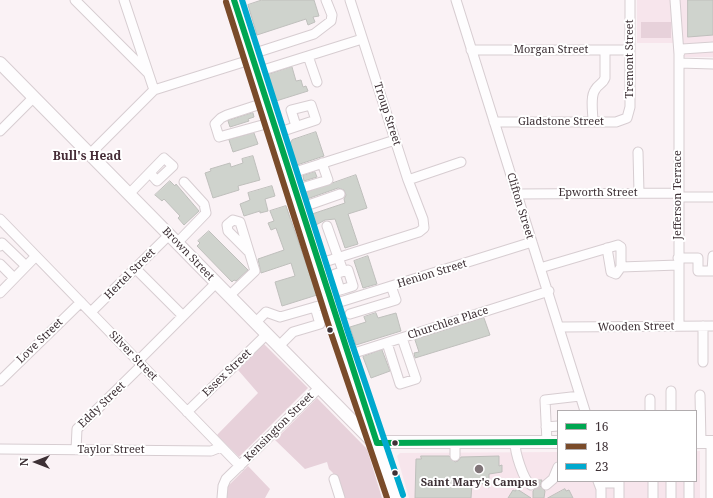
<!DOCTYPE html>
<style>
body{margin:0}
#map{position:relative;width:713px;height:498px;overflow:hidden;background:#faf2f5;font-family:"Noto Serif",serif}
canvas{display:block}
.legend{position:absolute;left:557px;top:410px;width:140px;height:72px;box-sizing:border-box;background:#fff;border:1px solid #b1acae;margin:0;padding:5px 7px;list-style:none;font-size:12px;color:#3d3035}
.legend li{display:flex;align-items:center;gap:8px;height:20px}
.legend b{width:20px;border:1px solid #b1acae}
.north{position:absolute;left:16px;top:442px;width:40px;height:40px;-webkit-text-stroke:3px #fff;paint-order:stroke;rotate:270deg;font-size:11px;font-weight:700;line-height:16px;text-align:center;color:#3d3035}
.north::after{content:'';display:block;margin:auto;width:14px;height:18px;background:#3d3035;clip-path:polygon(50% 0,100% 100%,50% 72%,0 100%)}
</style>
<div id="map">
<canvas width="713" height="498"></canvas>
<ul class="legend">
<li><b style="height:5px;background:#00a651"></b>16</li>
<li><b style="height:5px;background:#7a4b2a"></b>18</li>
<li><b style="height:5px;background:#00a9ce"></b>23</li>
</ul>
<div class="north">N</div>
</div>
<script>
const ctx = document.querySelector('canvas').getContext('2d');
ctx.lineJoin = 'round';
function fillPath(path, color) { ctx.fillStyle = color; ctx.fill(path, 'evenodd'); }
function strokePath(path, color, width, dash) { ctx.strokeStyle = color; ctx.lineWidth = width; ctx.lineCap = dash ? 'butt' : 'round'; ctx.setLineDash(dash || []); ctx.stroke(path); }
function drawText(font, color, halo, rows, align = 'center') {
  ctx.font = font + ' "Noto Serif",serif'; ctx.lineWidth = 4; ctx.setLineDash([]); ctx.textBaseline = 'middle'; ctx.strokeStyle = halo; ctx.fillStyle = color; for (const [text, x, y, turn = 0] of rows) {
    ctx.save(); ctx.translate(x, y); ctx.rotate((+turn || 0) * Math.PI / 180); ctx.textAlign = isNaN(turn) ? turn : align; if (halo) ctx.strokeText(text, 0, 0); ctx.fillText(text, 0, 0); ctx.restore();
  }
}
const built = new Path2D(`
 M637,0h76v57h-31v-14h-45z
 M696,451h4v47h-291l-12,-42 3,-3 158,-1v29h138z`);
const green = new Path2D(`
 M641,22h30v16h-30z
 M264,344l44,44 -69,69 -22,-22 41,-42 -20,-23z
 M317,398l50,51 15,49h-41l-8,-25 -4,-4 -2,-7 -22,7 -30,-29z
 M248,466l22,23 -5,9h-38v-11z`);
const building = new Path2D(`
 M262,0h52l5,16 -6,1 2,5 -7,3 -2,-6 -49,16 -9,-30z
 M688,0h25v35l-25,2z
 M292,67l4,14 5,-1 2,7 3,-1 2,5 -32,10 -8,-26z
 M253,113l1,4 -6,2 1,2 -19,6 -2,-6z
 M316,132l8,24 -27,9 -7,-21 2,-4z
 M254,133l4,11 -25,8 -4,-12z
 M253,156l7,24 -22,6 1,4 -26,8 -8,-25 6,-2 -1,-2 20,-6 1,4 12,-4 -1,-4z
 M315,172l2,5 -13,4 -1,-5z
 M356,175l11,33 -19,6 10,30 -13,4 -10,-29 -10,1 -9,5 -4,-11 33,-11 -1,-4 2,-4 -2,-5 -6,-2 -31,11 -2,-6z
 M170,181l5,5 1,-2 23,27 -15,14 -6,-7 2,-2 -16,-17 -2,2 -7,-6z
 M272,186l3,10 -10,3 3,12 -8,2v-2l-16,5 -4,-12 10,-4 -2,-7z
 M286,206l31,89 -35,11 -7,-24 20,-6 -4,-13 -30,10 -3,-14 26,-9 -8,-22 -5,2 -3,-7 6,-2 -4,-10z
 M209,231l39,39 -12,11 -2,-1 -2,2 -35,-36 3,-3 -2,-2z
 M368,256l9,28 -14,4 -9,-27z
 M376,313l2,5 18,-5 5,18 -45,14 -6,-18 16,-5 -2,-5z
 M484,318l6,17 -75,23 -1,-5 5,-1 -4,-12z
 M382,350l8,21 -19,7 -8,-21z
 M421,456h28l6,6 3,-1 3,-4 38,-1v10l3,-1v7l-13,2v14l-8,-5h-9l-1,15h-56l1,-39h5z
 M535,480h7l-2,6 5,5 -1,7h-11v-7l4,-5z
 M517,489l14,9h-23l5,-8 2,1z
 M565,489l1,2 3,-1 4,8h-25z`);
const minorTunnel = new Path2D(`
 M531,485h15`);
const minor = new Path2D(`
 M75,0l73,73
 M124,0l30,90
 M456,0l129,411
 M675,0l4,54v272
 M471,50h159
 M252,54l62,-20 17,-13 1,-6 -6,-15
 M679,54l3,-5 31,-2
 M308,56l9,26
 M679,63l34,1
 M257,72l105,-33
 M267,102l-40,13 -6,3 -6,6 4,13 54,-15
 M494,122h122l11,-4 3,-11v-107
 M593,122c0,-9 -3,-25 2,-32 3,-6 8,-6 10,-12v-28
 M0,131l34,-34
 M277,133l39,-13 -5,-15 -20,5 5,16
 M638,152l1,41
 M90,154l64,-64 99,-31
 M289,174l106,-34
 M408,180l53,-18
 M295,190l33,-10 -6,-17
 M129,194l35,-36 9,8 -16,15 -7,-8
 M517,194l161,-1
 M678,197h35
 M300,208l40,-14
 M0,219l240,247
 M327,226l16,45
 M177,243l29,-30 -2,-9 -20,-22
 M0,246l2,-3 24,23
 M607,248l4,24 5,2 5,-7
 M678,258h20v13h14l1,-15
 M0,264l14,14
 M318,264l101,-32 5,-4 -1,-9 -15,-39 -58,-180
 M135,268l48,48
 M540,268l78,-23 3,2v20l57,-2
 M0,293l36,-37
 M328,294c8,-3 16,-5 25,-8l-5,-16 -13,4 5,16
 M229,296l26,-25 -15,-49 -7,-2 -6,5 1,6 20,20
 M91,312l78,-77
 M350,314l46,-14 -5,-14
 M255,323l11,-11 14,5 35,-10
 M703,326v36
 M560,327l153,-1
 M387,343l13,41 16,-5 -14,-41
 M278,347l15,-15 27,-8 -5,-17 25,-5 192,-60
 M348,355l201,-64
 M138,361l78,-78
 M0,381l81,-79
 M671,391v20
 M700,395l1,47
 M650,411v-12
 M187,412l79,-77
 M546,427l12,-1
 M547,442l-2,-42 35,-4
 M515,443c0,9 8,37 16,42
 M0,449l211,2 10,-4
 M76,450l1,-21 65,-64
 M455,456v-13
 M334,479l6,19
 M598,481l3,8v9
 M619,481v17
 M653,481v17
 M671,481v17
 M689,481v17
 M599,483h20
 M546,485l7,-6 5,-12
 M222,498l1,-12 3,-7 93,-91
 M711,498v-56`);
const major = new Path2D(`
 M234,0l106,334 55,164
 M0,63l373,379h185
 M696,442h17`);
const bus1 = new Path2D(`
 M234,0l143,443
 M377,443l181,-1`);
const bus2 = new Path2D(`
 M226,2l106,334 55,162`);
const bus3 = new Path2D(`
 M242,0l106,332 55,163`);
const markers = [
 [330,330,3.5,"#3d3035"],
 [395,443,3.5,"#3d3035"],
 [479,469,5,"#7f7478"],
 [395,473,3.5,"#3d3035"]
];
const streetNames = [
 ["Morgan Street",551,50],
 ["Tremont Street",630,59,-90],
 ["Troup Street",387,114,72],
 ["Gladstone Street",561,122],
 ["Epworth Street",598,193],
 ["Jefferson Terrace",678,195,-90],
 ["Clifton Street",520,206,73],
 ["Brown Street",188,254,46],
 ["Hertel Street",130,274,-45],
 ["Henion Street",432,274,-17],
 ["Churchlea Place",448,323,-18],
 ["Wooden Street",636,327,-1],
 ["Love Street",40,341,-44],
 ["Silver Street",133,356,46],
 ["Essex Street",227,373,-44],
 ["Eddy Street",102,405,-44],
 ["Kensington Street",279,427,-45],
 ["Taylor Street",111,450]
];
const poiNames = [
 ["Saint Mary's Campus",479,483]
];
const neighbourhoodNames = [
 ["Bull's Head",87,157]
];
fillPath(built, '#f7e5ec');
fillPath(green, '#e7d1da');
fillPath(building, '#cfd3cd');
strokePath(building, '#bfbfbc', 1);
strokePath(minorTunnel, '#d4cbcf', 9, [9, 4.5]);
strokePath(minor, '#d7cdd1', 11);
strokePath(major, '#d7cdd1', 14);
strokePath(minor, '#fefdfe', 9);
strokePath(major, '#fefdfe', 12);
strokePath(bus1, '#00a651', 6);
strokePath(bus2, '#7a4b2a', 6);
strokePath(bus3, '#00a9ce', 6);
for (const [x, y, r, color] of markers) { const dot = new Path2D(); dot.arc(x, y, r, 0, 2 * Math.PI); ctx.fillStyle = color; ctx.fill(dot); strokePath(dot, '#fff', 1.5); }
drawText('11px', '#3d3035', '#fff', streetNames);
drawText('bold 11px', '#3d3035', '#fff', poiNames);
drawText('bold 12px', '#462d37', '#fff', neighbourhoodNames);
</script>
